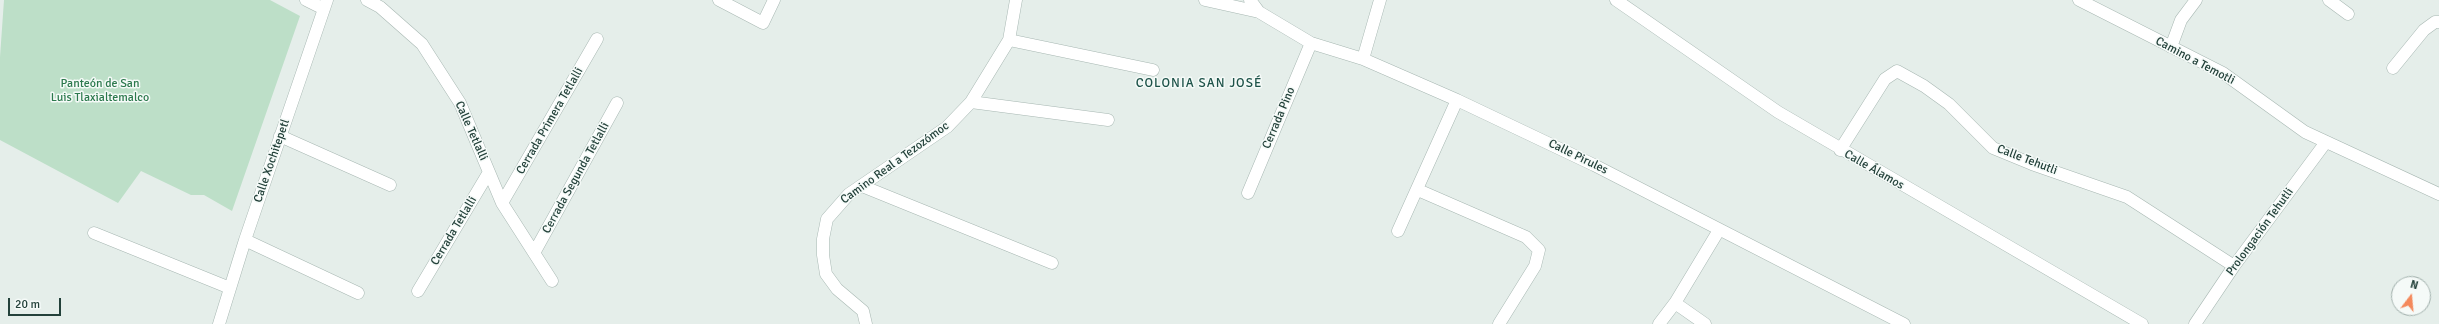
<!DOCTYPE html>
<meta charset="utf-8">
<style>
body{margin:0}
#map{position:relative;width:2439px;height:324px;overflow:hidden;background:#e5eeea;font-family:Signika,sans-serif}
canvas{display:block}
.north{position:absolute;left:2391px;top:276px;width:40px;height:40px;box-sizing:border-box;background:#f5faf8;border:1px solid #a1b0ac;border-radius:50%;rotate:16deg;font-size:11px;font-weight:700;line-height:16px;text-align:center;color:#23413a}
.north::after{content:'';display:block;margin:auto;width:14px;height:18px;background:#f4895c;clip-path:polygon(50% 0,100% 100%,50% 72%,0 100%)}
.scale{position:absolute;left:8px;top:298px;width:53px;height:18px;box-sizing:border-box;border:2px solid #23413a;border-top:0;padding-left:5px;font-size:12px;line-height:14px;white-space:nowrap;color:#23413a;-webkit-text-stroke:3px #f5faf8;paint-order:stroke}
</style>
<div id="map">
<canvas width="2439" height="324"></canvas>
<div class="north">N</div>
<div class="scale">20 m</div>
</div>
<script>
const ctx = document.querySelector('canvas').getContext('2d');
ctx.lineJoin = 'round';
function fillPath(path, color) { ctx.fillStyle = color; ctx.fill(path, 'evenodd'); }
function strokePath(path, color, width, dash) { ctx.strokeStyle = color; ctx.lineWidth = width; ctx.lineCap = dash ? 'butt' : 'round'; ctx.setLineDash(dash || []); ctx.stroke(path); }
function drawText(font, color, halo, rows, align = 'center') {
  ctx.font = font + ' Signika,sans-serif'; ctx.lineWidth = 3; ctx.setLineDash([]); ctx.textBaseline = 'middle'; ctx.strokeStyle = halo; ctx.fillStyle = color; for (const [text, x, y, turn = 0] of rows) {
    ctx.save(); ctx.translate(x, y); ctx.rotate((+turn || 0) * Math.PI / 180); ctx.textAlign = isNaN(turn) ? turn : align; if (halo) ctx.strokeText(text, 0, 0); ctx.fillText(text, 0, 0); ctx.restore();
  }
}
const green = new Path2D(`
 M4,0h266l30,16 -68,195 -28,-16h-13l-50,-24 -23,32 -118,-63v-83z`);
const minor = new Path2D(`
 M306,0l18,9
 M367,0l13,7 42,37 38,59 42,100 50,78
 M719,0l44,23 11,-23
 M1205,0l54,12
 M1250,0l9,12 52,31 52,16 94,41 137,65 310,159
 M1616,0l162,112 364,212
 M2079,0l144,73 82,59 134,62
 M2329,0l19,14
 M1009,40l144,30
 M2171,47l10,-27 15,-20
 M1363,59l17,-59
 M2393,68l31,-38 11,-8h4
 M971,102l137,18
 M280,136l110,49
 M1840,150l45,-71 12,-8 27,15 25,18 44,44 39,16 95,33 107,69
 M862,186l190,77
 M1418,190l108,47 13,13 -4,16 -36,58
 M1248,193l63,-150
 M502,203l95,-164
 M1398,231l59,-131
 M94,233l136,55
 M245,240l113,53
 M534,253l83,-150
 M418,291l71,-119
 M1675,303l30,21
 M219,324l26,-84 82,-240
 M866,324l-3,-13 -26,-22 -11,-15 -3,-19v-16l4,-20 22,-25 98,-67 24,-25 38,-62 7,-40
 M1659,324l16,-21 44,-73
 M2195,324l39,-58 92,-124`);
const streetNames = [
 ["Camino a Temotli",2195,61,28],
 ["Cerrada Pino",1279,118,-67],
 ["Cerrada Primera Tetlalli",550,121,-60],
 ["Calle Tetlalli",471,131,66],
 ["Calle Pirules",1578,157,26],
 ["Calle Tehutli",2027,160,21],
 ["Calle Xochitepetl",272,161,-71],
 ["Camino Real a Tezozómoc",895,163,-36],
 ["Calle Álamos",1874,170,30],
 ["Cerrada Segunda Tetlalli",576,178,-61],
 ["Cerrada Tetlalli",454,231,-59],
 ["Prolongación Tehutli",2260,232,-54]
];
const parkNames = [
 ["Panteón de San",100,84],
 ["Luis Tlaxialtemalco",100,98]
];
const neighbourhoodNames = [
 ["COLONIA SAN JOSÉ",1199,84]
];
fillPath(green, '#bddfc8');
strokePath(minor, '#a7b7b2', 13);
strokePath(minor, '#fff', 12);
drawText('12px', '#23413a', '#f5faf8', streetNames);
drawText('12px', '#2c794d', '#f5faf8', parkNames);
ctx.letterSpacing = '1px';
drawText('13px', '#1e5349', '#f5faf8', neighbourhoodNames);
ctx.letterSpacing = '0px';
</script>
